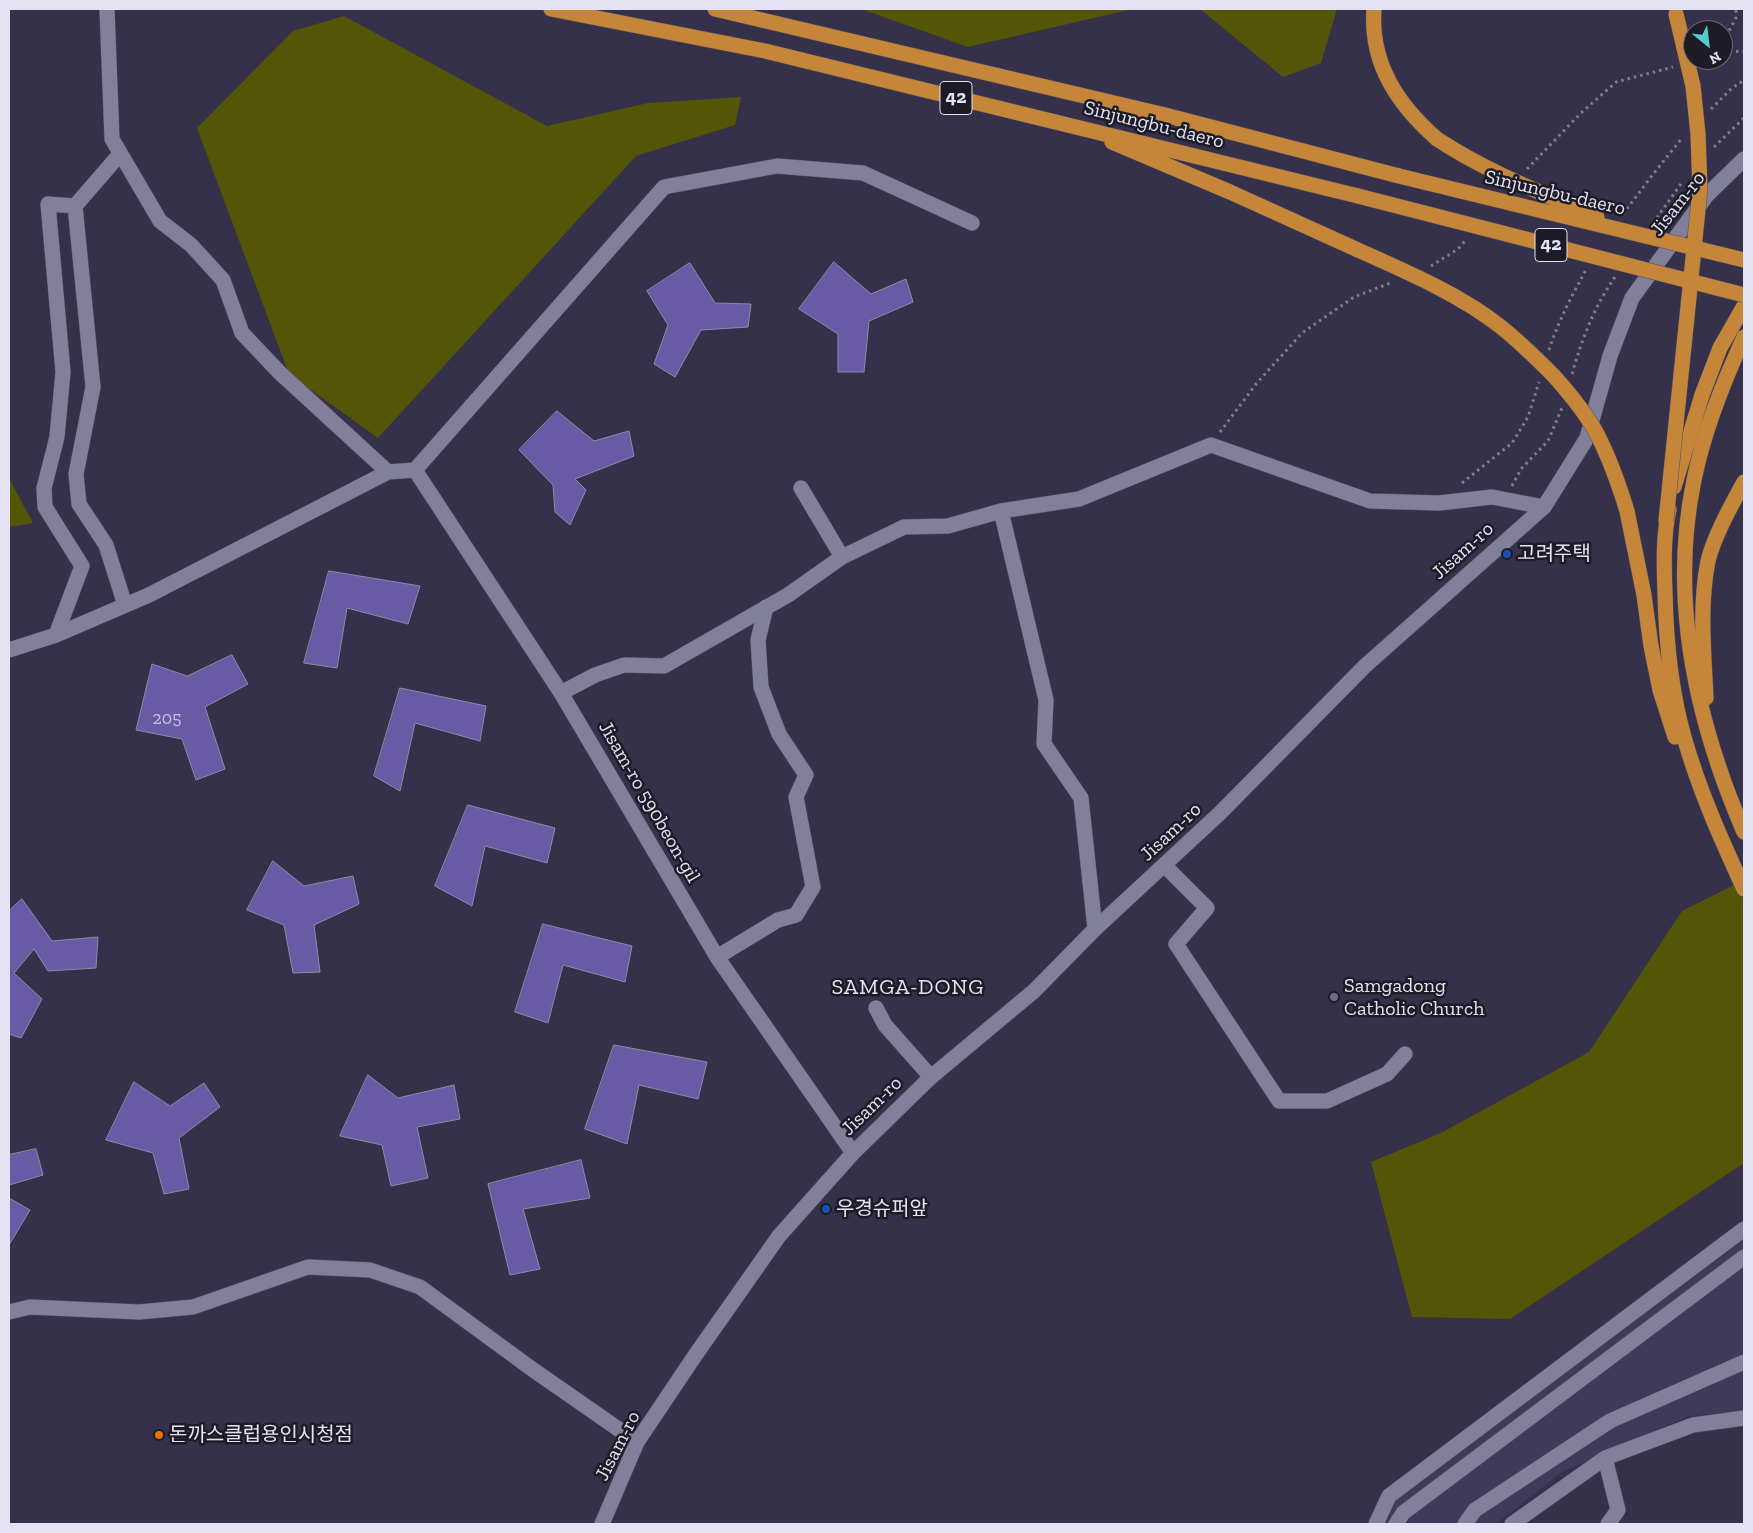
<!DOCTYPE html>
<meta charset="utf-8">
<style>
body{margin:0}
#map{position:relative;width:1753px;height:1533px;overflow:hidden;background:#35314a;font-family:"Zilla Slab",serif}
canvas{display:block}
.frame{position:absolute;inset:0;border:10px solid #e5e3f3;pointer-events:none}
.north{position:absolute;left:1683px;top:20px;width:50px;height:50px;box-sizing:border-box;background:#1c1b26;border:1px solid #6c6b78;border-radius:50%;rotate:151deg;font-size:14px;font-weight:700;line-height:20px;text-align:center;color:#e5e3f3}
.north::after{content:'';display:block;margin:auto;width:18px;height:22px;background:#52cdcc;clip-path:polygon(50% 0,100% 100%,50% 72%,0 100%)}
</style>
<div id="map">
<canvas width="1753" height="1533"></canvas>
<div class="frame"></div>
<div class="north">N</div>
</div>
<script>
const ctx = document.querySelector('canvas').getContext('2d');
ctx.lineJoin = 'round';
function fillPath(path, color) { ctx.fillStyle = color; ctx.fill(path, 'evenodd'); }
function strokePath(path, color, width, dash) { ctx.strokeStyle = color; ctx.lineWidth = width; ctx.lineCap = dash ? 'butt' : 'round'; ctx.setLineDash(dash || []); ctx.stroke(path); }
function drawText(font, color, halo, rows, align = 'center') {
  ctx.font = font + ' "Zilla Slab","Noto Sans KR",serif'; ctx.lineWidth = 5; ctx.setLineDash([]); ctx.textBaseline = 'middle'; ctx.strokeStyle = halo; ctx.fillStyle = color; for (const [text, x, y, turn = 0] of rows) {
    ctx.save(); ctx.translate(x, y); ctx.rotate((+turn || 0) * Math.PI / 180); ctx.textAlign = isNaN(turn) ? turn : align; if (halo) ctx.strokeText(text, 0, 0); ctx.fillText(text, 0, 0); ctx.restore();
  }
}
const built = new Path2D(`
 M1744,1240v171l-55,5 -127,56 -66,52h-114l9,-21z`);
const green = new Path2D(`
 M861,9h272l-165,38z
 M1200,9h137l-16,54 -38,14z
 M344,16l203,110 101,-23 93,-6 -6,28 -99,31 -258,282 -89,-64 -92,-246 96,-97z
 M9,478l24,45 -24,4z
 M1744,880v283l-234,156 -98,-2 -41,-155 70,-29 148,-81 93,-141z`);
const building = new Path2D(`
 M834,262l37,32 35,-15 7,23 -44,19 -5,51h-26v-38l-39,-25z
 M690,263l25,40 36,1 -3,23 -47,3 -26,47 -21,-13 14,-39 -21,-34z
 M557,411l37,30 35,-10 5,25 -59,23 11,11 -16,35 -15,-13 -2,-27 -34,-35z
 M329,571l91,15 -12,38 -61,-16 -10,60 -33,-5z
 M232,655l16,29 -43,23 20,62 -29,11 -14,-41 -46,-9 16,-66 35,12z
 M400,688l86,18 -6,35 -65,-18 -15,68 -26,-15z
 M468,805l87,23 -8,35 -62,-17 -13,60 -37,-20z
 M273,861l31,25 49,-10 6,28 -45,21 6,47 -27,1 -9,-48 -37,-15z
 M22,899l30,42 46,-4 -2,31 -48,3 -14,-22 -20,24 28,26 -21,39 -12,-4v-123z
 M543,924l89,22 -7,36 -62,-17 -15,58 -33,-11z
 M614,1045l93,17 -9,37 -59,-14 -12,59 -42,-15z
 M368,1075l30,23 56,-13 6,34 -43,8 11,51 -37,8 -9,-41 -42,-9z
 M134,1082l36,24 34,-23 16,24 -41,31 10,51 -25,5 -11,-41 -47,-13z
 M36,1149l7,26 -34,10v-30z
 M581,1160l9,38 -67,11 17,60 -30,6 -22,-91z
 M9,1198l21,12 -21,35z`);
const path = new Path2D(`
 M1723,42l13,-24v-9
 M1723,52l21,-1
 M1711,109l20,-20 13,-9
 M1714,147l30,-29
 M1527,169l54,-56 35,-31 57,-15
 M1623,214l31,-41 28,-35
 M1653,223l30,-42
 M1431,266l27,-17 8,-9
 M1549,350c9,-28 23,-55 37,-80
 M1572,374c10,-35 22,-67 43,-97
 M1220,432l36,-48 46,-51 52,-36 39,-15
 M1462,483l50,-40 16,-26 11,-35
 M1512,486l9,-17 27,-28 14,-33`);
const minor = new Path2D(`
 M107,9l5,130 48,82 31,24 32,35 19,53 38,40 108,99
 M120,154l-45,52 18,181 -17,87 3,30 27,41 19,60
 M415,470l146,223 156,264 136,196
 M801,488l41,69 62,-30 44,-1 53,-15 78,-12 132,-54 159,56 69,2 53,-6 52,10
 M1001,511l45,189 -2,44 37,54 14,131
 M56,635l26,-69 -37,-59 -1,-19 13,-51 6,-65 -15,-168 27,2
 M9,650l47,-15 93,-40 239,-123 27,-2 249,-283 113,-21 86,7 109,50
 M561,693l34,-18 29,-10 40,1 124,-71 54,-38
 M1164,865l43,43 -31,36 103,157h48l60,-27 18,-20
 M717,957l61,-37 18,-5 17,-28 -17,-90 10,-22 -27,-41 -18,-47 -3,-47 8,-33
 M876,1008l9,17 46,52
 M9,1312l21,-5 109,5 54,-5 115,-40 62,3 50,17 112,82 105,73
 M1605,1458l13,52 -10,14
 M602,1524l35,-82 57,-85 85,-121 74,-83 78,-76 103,-86 61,-62 125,-116 145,-147 179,-159 43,-69 23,-82 22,-58 75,-103 37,-36
 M1376,1524l13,-28 355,-267
 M1396,1524l7,-11 341,-256
 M1465,1524l10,-14 135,-89 134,-59
 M1512,1524l93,-66 88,-33 51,-7`);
const highway = new Path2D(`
 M551,9l214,42 593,145
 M715,9l450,106 234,61
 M1374,9c-4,54 23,95 63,130
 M1112,142l118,50 128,58
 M1744,337c-21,46 -40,93 -50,143 -25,120 2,241 50,352
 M1674,487l28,-92 18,-47 24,-42
 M1669,509c-6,28 -5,56 -4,84 1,48 6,98 19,144 15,53 37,102 60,152
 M1627,511l17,84 7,51 9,44 15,47
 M1706,698c-2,-45 -7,-92 2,-137 6,-25 24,-57 36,-79`);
const highwayBridge = new Path2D(`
 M1437,139c50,33 105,54 160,78
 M1399,176l345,84
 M1358,196l386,99
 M1358,250c47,21 103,45 143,77 19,15 36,32 53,49 16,18 32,37 43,58 13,25 22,51 30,77
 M1666,521l34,-331 -2,-56 -5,-48 -17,-72`);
const markers = [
 [1507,554,5,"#1a4fb4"],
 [1334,997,5,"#6b7280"],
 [826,1209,5,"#1a4fb4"],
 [159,1435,5,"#e8710a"]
];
const numberNames = [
 ["205",167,719]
];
const shields = [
 [956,98,32],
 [1551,245,32]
];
const shieldNames = [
 ["42",956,98],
 ["42",1551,245]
];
const streetNames = [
 ["Sinjungbu-daero",1154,125,14],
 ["Sinjungbu-daero",1555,193,13],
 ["Jisam-ro",1678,204,-52],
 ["Jisam-ro",1463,551,-42],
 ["Jisam-ro 590beon-gil",649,802,60],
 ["Jisam-ro",1171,832,-43],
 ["Jisam-ro",872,1106,-44],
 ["Jisam-ro",618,1446,-63]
];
const poiNames = [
 ["고려주택",1517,554],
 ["Samgadong",1344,986],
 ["Catholic Church",1344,1009],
 ["우경슈퍼앞",836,1209],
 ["돈까스클럽용인시청점",169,1435]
];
const quarterNames = [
 ["SAMGA-DONG",908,988]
];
fillPath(built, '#3f3a59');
fillPath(green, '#545507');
fillPath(building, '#695aa5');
strokePath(building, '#8e8ba8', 1);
strokePath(minor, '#514e62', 16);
strokePath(highway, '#514e62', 16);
strokePath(path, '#807d92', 3, [2.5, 4]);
strokePath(minor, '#827f9b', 15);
strokePath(highway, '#c58639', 15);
strokePath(highwayBridge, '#514e62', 16, []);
strokePath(highwayBridge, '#c58639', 15);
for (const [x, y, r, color] of markers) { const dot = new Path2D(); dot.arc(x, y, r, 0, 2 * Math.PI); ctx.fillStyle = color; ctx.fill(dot); strokePath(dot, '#1c1b26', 2); }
drawText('18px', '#c6c1e0', null, numberNames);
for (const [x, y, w] of shields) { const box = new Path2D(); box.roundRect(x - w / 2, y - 16.5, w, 33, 4); ctx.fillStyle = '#1c1b26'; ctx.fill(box); strokePath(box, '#e5e3f3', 1); }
drawText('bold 19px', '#e5e3f3', null, shieldNames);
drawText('20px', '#e5e3f3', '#1c1b26', streetNames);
drawText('20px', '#e5e3f3', '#1c1b26', poiNames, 'left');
ctx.letterSpacing = '1px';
drawText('22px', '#e5e3f3', '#1c1b26', quarterNames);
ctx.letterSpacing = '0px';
</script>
